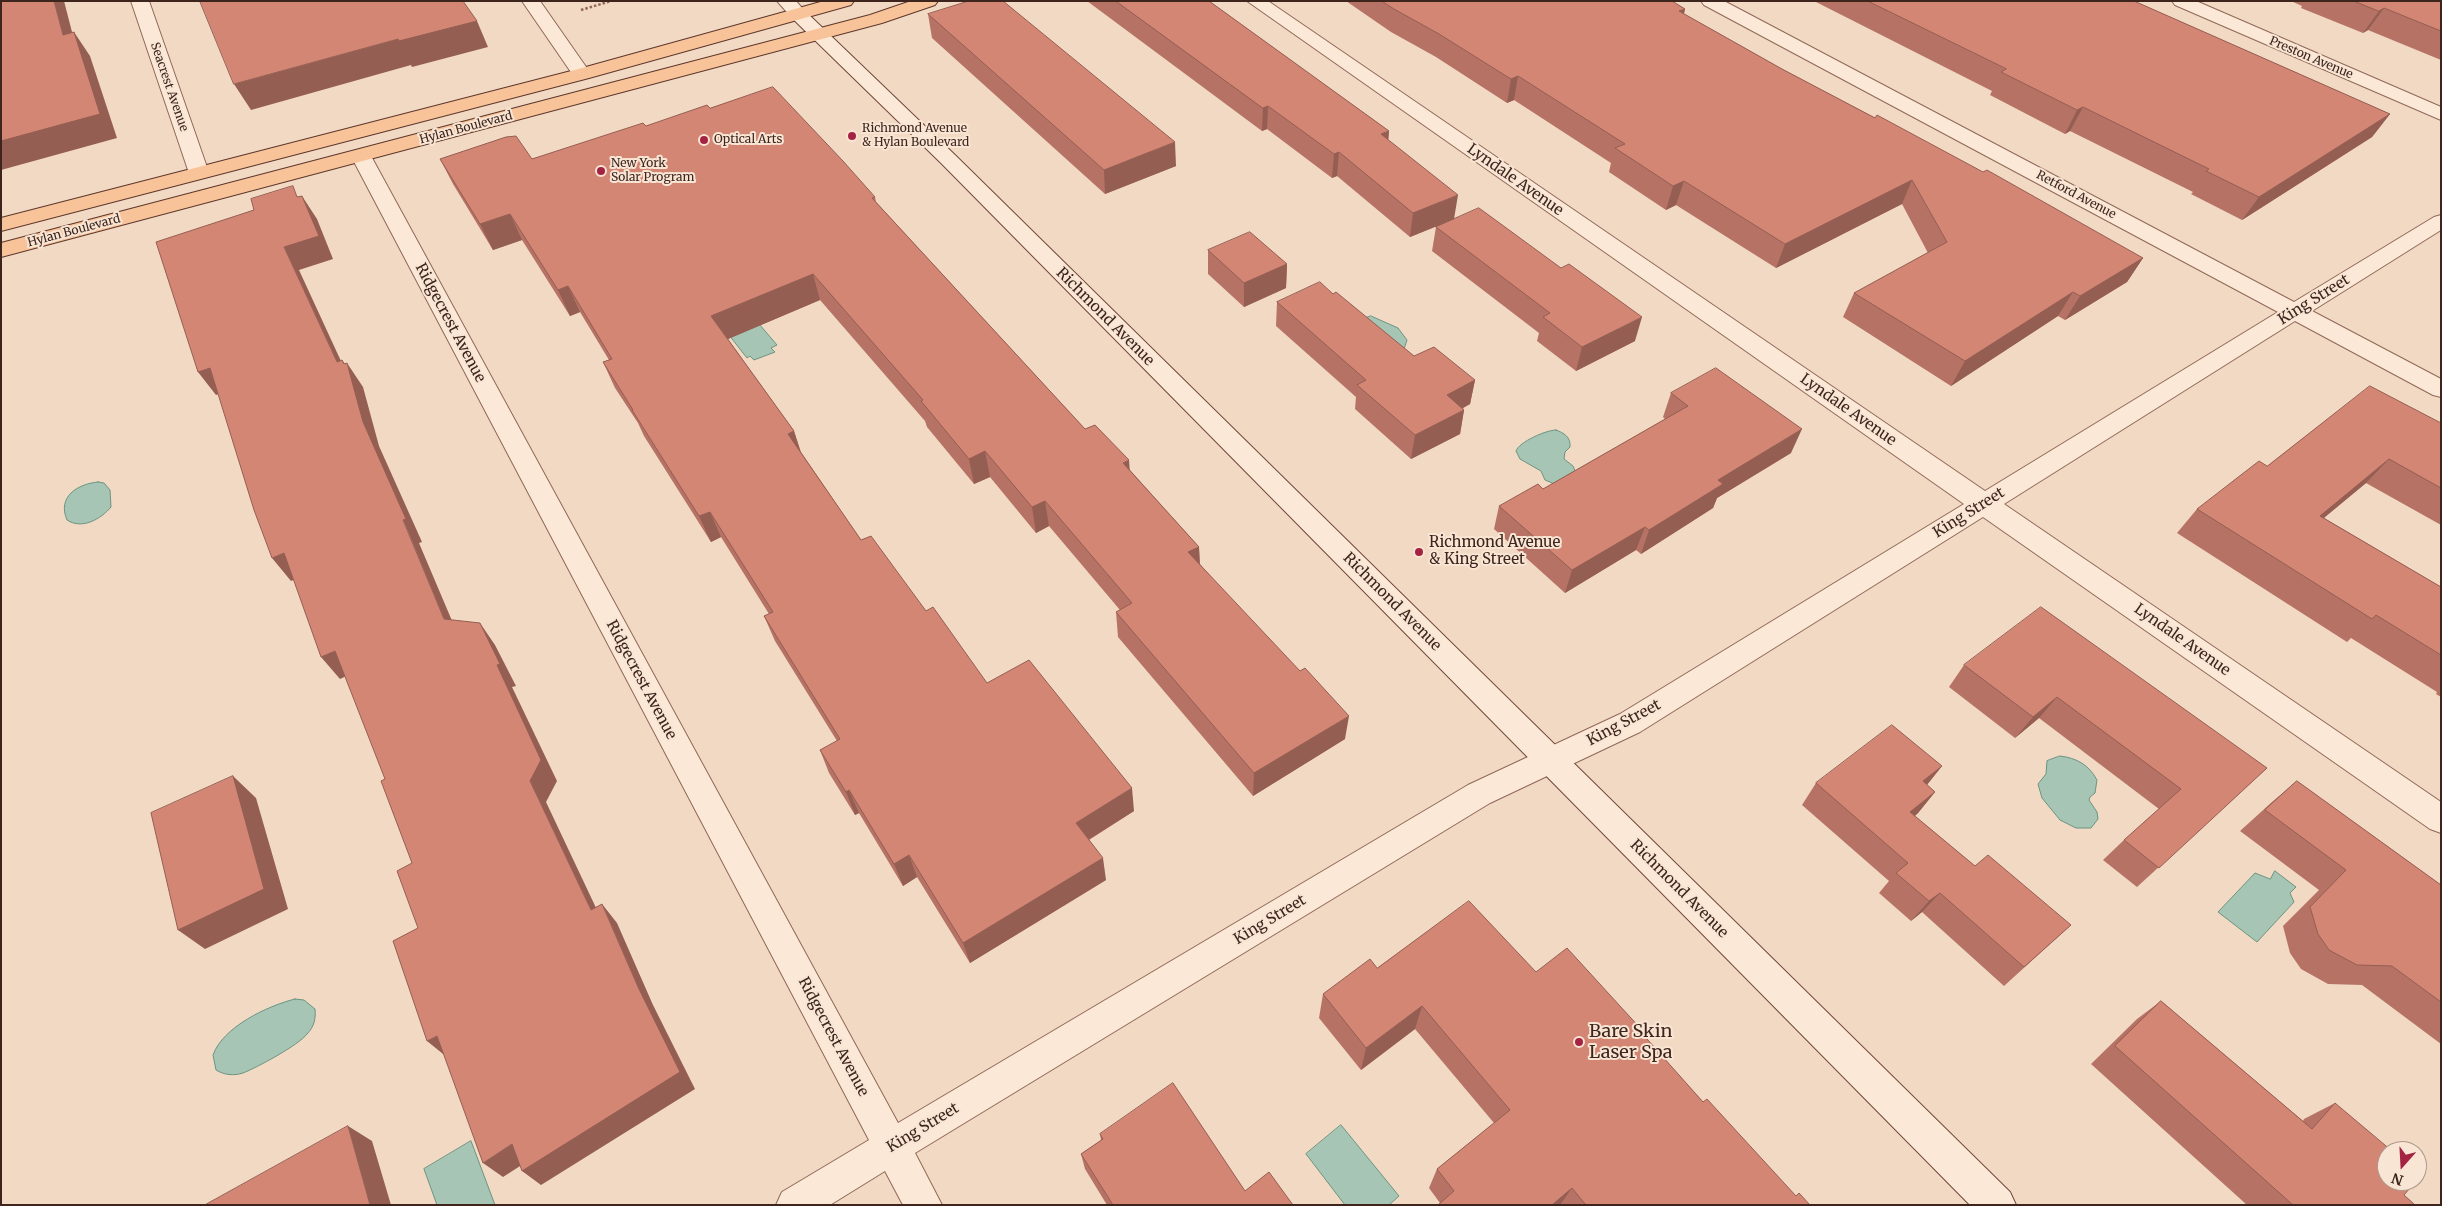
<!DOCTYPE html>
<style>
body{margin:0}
#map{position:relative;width:2442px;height:1206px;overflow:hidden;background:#f2d9c3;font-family:Merriweather,serif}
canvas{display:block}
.frame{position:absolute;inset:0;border:2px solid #3d251d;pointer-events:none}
.north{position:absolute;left:2377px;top:1141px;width:50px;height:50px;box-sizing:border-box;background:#f9e5d4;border:1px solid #ae988b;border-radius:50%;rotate:199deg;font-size:14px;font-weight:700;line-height:20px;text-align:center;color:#3d251d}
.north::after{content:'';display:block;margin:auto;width:18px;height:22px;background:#a42242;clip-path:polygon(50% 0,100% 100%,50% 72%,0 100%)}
</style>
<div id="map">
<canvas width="2442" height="1206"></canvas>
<div class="frame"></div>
<div class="north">N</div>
</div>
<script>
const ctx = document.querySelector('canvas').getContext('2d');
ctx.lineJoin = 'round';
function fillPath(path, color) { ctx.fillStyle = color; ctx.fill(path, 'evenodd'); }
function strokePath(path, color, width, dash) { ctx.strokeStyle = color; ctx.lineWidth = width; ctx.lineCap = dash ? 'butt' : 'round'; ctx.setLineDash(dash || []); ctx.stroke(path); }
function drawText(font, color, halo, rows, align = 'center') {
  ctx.font = font + ' Merriweather,serif'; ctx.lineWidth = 4; ctx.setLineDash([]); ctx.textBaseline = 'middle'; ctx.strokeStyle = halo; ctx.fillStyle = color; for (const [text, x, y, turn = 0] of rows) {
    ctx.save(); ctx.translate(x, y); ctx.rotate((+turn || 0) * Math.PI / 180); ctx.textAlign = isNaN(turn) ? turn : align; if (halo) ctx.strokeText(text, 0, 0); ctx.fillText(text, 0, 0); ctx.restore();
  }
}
const water = new Path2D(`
 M1371,316l27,12 9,12 -3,9 -41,-30z
 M754,318l23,27 -6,3 4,4 -21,8 -4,-4 -3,2 -22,-28z
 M1556,430c8,3 15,7 14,17l-5,5 -1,7 9,7 4,9 -20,10 -12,-5 -4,-9 -21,-12 -4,-8c3,-9 30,-21 40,-21z
 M98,482l6,1 6,7 1,17c-10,12 -29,23 -44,13 -10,-23 10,-36 31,-38z
 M2060,756c17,2 29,9 37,24l-2,13 -5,4 -1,3 8,12 1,7 -7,9h-15l-16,-8 -18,-22 -4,-14 8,-10 1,-13z
 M2275,871l21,16 -6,6 4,9 -37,40 -39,-30 37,-39 15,6z
 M295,999l9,1 11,9c1,10 -1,18 -8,25 -8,11 -51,34 -64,39 -9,3 -19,2 -27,-3l-3,-15c10,-28 54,-49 82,-56z
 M1341,1125l58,71 -10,9h-44l-39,-51z
 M471,1141l24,64h-58l-13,-36z`);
const path = new Path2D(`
 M581,10l30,-9`);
const minor = new Path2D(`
 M131,1h18l60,172 -3,4 -7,2 -7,-2 -3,-4z
 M522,1h18l51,73 -2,4h-14z
 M777,1h19l12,14 -3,4h-12z
 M1247,1h21l717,490 293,-179 -574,-307 -3,-4h23l570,301 140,-85 7,-2v15l-129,81 129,68v18l-8,-2 -138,-74 -291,183 437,298v31l-11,-4 -447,-312 -343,215 -150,71 -575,350 27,52h-39l-18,-34 -55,34h-54l6,-13 87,-52 -518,-984 3,-4 7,-2 7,2 3,4 527,967 570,-338 152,-71 344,-210z
 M2172,1h24l245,106v13l-266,-115z`);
const secondary = new Path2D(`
 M799,10l6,1 150,144 1055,1037 6,13h-46l-1029,-1042 -148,-144 -3,-4 3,-4z`);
const primary = new Path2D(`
 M824,1h30l-3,4 -262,73 -588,153v-13l574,-148z
 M911,1h27l-3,4 -53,18 -881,234v-14l869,-228z`);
const wall = new Path2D(`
 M1087,1h122l180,130 -1,9 66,78 181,123 -59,30 -39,-30 2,-8 -107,-82 4,-24 4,-2 -30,12 -73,-61 -5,2 -65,-49 -5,2z
 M1346,1h326l13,8 -1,5 98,55 361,189 -16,24 -62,38 -7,-4 -107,70 -108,-69 11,-24 74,-40 -26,-49 -126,64 -100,-63 -10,5 -57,-38 2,-9 -97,-63 -7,3 -71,-46 -45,-25z
 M1814,1h320l256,113 -18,23 -130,83 -51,-26 2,-2 -123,-61 -5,3 -75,-39 2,-4z
 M2291,1h150v59l-73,-30 -5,3 -62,-25 1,-2z
 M928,14l248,152 -71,28 -173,-156z
 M710,108l165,89 1,5 209,227 45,41 69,77 1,17 145,175 -92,57 -135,-159 -2,-25 4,-2 -71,-84 -13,7 -46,-56 -16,7 -47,-57 -2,-6 -105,-121 -92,39 66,92 7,21 60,88 65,71 61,72 147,128 -45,29 17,40 -136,83 -53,-86 -14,9 -44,-73 -4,2 -26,-42 -9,-23 17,-9 -62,-100 -11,-25 5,-2 -48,-77 -10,5 -67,-106 -6,-13 -23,-35 -12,-26 6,-2 -29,-48 -10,4 -48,-76 -29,10 -40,-66 -13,-25h92l114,-33z
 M1208,250l79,14 -1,24 -42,19 -36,-33z
 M1333,294l81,62 61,24 -5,24 -7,4 1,2 -4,24 -49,25 -56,-50 1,-12 -80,-71 1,-24z
 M1671,393l120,60 -74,45 -4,10 -72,46 -5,-4 -71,43 -71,-64 5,-23 44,-17 122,-70 -2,-2z
 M2441,423v102l-75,-42 -42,35 117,69v110l-5,-3 1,-2 -86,-54 -4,4 -170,-109 20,-24 70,-43z
 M1964,665l303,103 -130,119 -34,-27 21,-20 35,-31 -120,-91 -24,20 -66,-51z
 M1942,766l-15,19 8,7 -17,21 -3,3 60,50 96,59 -67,61 -82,-74 -11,9 -32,-28 10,-12 -87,-76 14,-22z
 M2297,781l144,104v159l-79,-59 -34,-1 -27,-15 -11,-16 -7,-27 36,-36 -79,-59 32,-29z
 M1377,968l159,4 105,57 -2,2 64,71 92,94 15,9h-372l2,-2 -11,-15 8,-19 57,-46 -79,-94 -54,41 -42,-52 4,-24z
 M2161,1001l142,120 1,-2 31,-16 69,92 11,10h-168l-156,-141 46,-45z
 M1100,1134l145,57 48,14h-186l-22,-36 -4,-15 20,-14z`);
const shadedWall = new Path2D(`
 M54,1h10l15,58 -16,-24z
 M2384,8l-16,22 -5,3 16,-22z
 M1685,9l-6,23v-21z
 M477,21l11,26 -76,20 -1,-2 -160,45 -17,-26 164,-45z
 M74,32l16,24 27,82 -116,32v-29z
 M1518,76l-4,24 -7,3 4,-24z
 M1268,106l-1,23 -5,2 1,-23z
 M2083,107l-13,24 -5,3 12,-24z
 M2390,114l-18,23 -130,83 17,-23z
 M1389,131l-2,24 -6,-21z
 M1175,142l1,24 -71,28 -1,-24z
 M1339,152l-2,24 -5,2 2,-24z
 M1912,180l-10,24 -126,64 9,-24z
 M1684,181l-8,24 -10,5 7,-24z
 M1458,195l-4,24 -44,18 3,-24z
 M302,196l15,23 16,40 -34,11 53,115 -15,-23 -53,-115z
 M510,214l12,26 -29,10 -13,-26z
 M2143,258l-16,24 -62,38 15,-24z
 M1287,264l-1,24 -42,19v-24z
 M813,274l7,26 -99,42 -10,-26z
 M568,286l12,26 -10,4 -12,-26z
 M2073,292l-15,24 -107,70 14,-25z
 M1642,317l-7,24 -59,30 6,-24z
 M342,360l7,10 -2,-7 16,24 16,59 43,96 -3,1 42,99 -17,-23 -81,-197z
 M210,368l18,23 -12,4 -18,-23z
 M1475,380l-5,24 -27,15 4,-24z
 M1464,410l-4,24 -49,25 4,-24z
 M1802,429l-11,24 -74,45 -4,10 -72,46 8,-24 69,-50z
 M794,431l8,26 -14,-23z
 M985,451l5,26 -16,7 -5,-25z
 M2389,459l-23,24 -68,56 22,-23z
 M1129,460l2,26 -8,-23z
 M1045,501l4,25 -13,7 -4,-26z
 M710,512l11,25 -10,5 -12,-26z
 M1645,527l-9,23 -71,43 7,-23z
 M1199,547l1,25 -12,-20z
 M284,553l19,23 -12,5 -19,-23z
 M480,623l15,22 21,41 -4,1 45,94 -11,21 60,127 -15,-19 -61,-129 -33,-116z
 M335,651l18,22 -13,6 -19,-22z
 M2057,697l-18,21 -24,20 18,-21z
 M1349,716l-4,23 -92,57 1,-23z
 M1942,766l-17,21 -2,-6z
 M233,776l23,22 32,111 -83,40 -27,-19z
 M1132,788l2,23 -54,34 -4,-22z
 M849,790l10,23 -4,2 -9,-23z
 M1935,792l-17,21 -24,20 16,-21z
 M909,855l8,22 -14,9 -9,-22z
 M1103,858l3,22 -136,83 -7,-20z
 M1940,893l-18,19 -11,9 18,-20z
 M602,904l15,19 36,82 42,84 -154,96 -19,-14 116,-184z
 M1422,1006l-7,23 -54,41 5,-22z
 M437,1036l11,22 -21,-17z
 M348,1126l24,15 19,64h-21z
 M512,1144l19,15 -28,18 -20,-14z
 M1572,1188l-12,17h-8z`);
const building = new Path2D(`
 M1,1h53l9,34 11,-3 26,82 -99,27z
 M200,1h263l14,20 -78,20 -1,-2 -164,45z
 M969,1h34l172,141 -71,28 -176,-156z
 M1116,1h93l180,130 -8,3 77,61 -45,18 -74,-61 -5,2 -66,-48 -5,2z
 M1382,1h290l13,8 -6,2 103,58 93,49 2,-3 106,57 4,-2 156,88 -63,38 -7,-4 -108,69 -111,-68 93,-51 -35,-62 -127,64 -101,-63 -11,5 -58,-38 10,-4 -107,-68 -7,3 -72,-45 -45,-25z
 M1868,1h266l256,113 -131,83 -53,-26 3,-2 -126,-62 -6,3 -76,-38 5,-3z
 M2354,1h87v30l-57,-23 -5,3z
 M773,87l70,74 32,36 -3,1 213,231 10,-4 34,35 -6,3 76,84 -11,5 112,119 5,-3 44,48 -95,57 -138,-161 16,-9 -87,-102 -13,6 -47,-56 -16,8 -48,-58 2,-1 -110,-126 -102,42 83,115 -6,3 73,106 10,-4 55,75 7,-4 54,76 42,-23 103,128 -56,35 27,35 -140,85 -54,-88 -15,9 -45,-74 -3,2 -26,-42 20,-11 -76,-123 9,-4 -63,-100 -11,4 -67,-106h1l-30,-48 9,-3 -44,-73 -10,4 -48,-76 -30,10 -40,-65 66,-22 10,-1 16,23 111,-36 3,3 61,-21 3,3z
 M293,186l4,11 5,-1 17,40 -35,11 53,115 5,-2 2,4 3,-1 16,59 43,97 -3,1 41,99 36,4 20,41 -3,1 44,95 -11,21 61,129 11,-6 36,83 42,85 -158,99 -10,-27 -29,19 -46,-127 -10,5 -34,-100 25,-13 -21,-57 15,-8 -31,-82 4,-2 -50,-128 -14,6 -37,-104 -12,5 -18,-48 -44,-142 -12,4 -42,-130 98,-32 -3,-11z
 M1479,208l82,60 8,-4 73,53 -60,30 -39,-30 7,-4 -114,-86z
 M1250,232l37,32 -43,19 -36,-33z
 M1320,282l13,12 3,-2 78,64 20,-9 41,33 -28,15 17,15 -49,25 -58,-50 9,-5 -89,-78z
 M1716,368l86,61 -84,51 5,4 -74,46 -4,-3 -73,43 -73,-64 39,-22 5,5 145,-83 -17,-13z
 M2370,386l71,37v65l-52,-29 -69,57 121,71v68l-65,-40 -4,4 -175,-110 62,-48 8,5z
 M2041,607l226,161 -108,100 -35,-28 57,-51 -124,-92 -24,20 -69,-52z
 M1892,725l50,41 -19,15 12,11 -25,20 65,54 13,-11 83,70 -47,42 -84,-74 -11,8 -33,-28 12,-10 -92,-80z
 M233,776l31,113 -86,41 -27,-117z
 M2297,781l144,104v117l-49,-36 -35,-1 -28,-15 -11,-16 -8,-27 36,-37 -81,-60z
 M1469,901l67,71 31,-24 74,81 -2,1 64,72 4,-3 89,97 3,-3 11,12h-224l-14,-17 -20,17h-114l16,-14 -17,-22 73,-59 -88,-104 -56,42 -43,-54 47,-35 7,9z
 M2161,1001l151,128 23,-26 57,48h-5v30h29l-12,14 11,10h-122l-178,-159z
 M1173,1083l72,108 24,-19 24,33h-180l-32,-51 22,-15 -3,-5z
 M348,1126l22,79h-165z
 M2417,1172l4,3 -4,4z`);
const markers = [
 [852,136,5,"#a42242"],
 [704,140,5,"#a42242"],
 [601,171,5,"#a42242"],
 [1419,552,5,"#a42242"],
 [1579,1042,5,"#a42242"]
];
const farStreetnames = [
 ["Preston Avenue",2311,58,23],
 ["Seacrest Avenue",169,87,71],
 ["Hylan Boulevard",466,128,-15],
 ["Retford Avenue",2076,195,28],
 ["Hylan Boulevard",74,231,-15]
];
const farPoinames = [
 ["Richmond Avenue",862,129],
 ["& Hylan Boulevard",862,143],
 ["Optical Arts",714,140],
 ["New York",611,164],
 ["Solar Program",611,178]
];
const streetNames = [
 ["Lyndale Avenue",1515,180,35],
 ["King Street",2314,300,-32],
 ["Richmond Avenue",1105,317,45],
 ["Ridgecrest Avenue",450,323,62],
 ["Lyndale Avenue",1848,410,35],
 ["King Street",1969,513,-32],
 ["Richmond Avenue",1392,602,45],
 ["Lyndale Avenue",2182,640,35],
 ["Ridgecrest Avenue",641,680,62],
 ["King Street",1624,723,-28],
 ["Richmond Avenue",1679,889,45],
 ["King Street",1270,920,-31],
 ["Ridgecrest Avenue",833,1037,62],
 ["King Street",923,1128,-31]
];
const poiNames = [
 ["Richmond Avenue",1429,543],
 ["& King Street",1429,560]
];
const nearPoinames = [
 ["Bare Skin",1589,1032],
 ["Laser Spa",1589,1053]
];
fillPath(water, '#a6c5b4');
strokePath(water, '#6b9480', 1);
strokePath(minor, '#8f6858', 2);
strokePath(secondary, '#70493b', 2);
strokePath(primary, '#5c372c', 2);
strokePath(path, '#8f6858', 2.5, [2.5, 2]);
fillPath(minor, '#fce8d7');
fillPath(secondary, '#fce8d7');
fillPath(primary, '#f8c398');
fillPath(wall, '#b67365');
fillPath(shadedWall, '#945e52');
fillPath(building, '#d48675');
strokePath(building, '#945e52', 1);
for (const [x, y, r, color] of markers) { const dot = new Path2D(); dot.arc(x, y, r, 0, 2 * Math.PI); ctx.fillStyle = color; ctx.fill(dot); strokePath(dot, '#f9e5d4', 2); }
drawText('12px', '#3d251d', '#f9e5d4', farStreetnames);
drawText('12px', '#3d251d', '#f9e5d4', farPoinames, 'left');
drawText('15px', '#3d251d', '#f9e5d4', streetNames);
drawText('15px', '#3d251d', '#f9e5d4', poiNames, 'left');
drawText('18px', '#3d251d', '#f9e5d4', nearPoinames, 'left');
</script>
